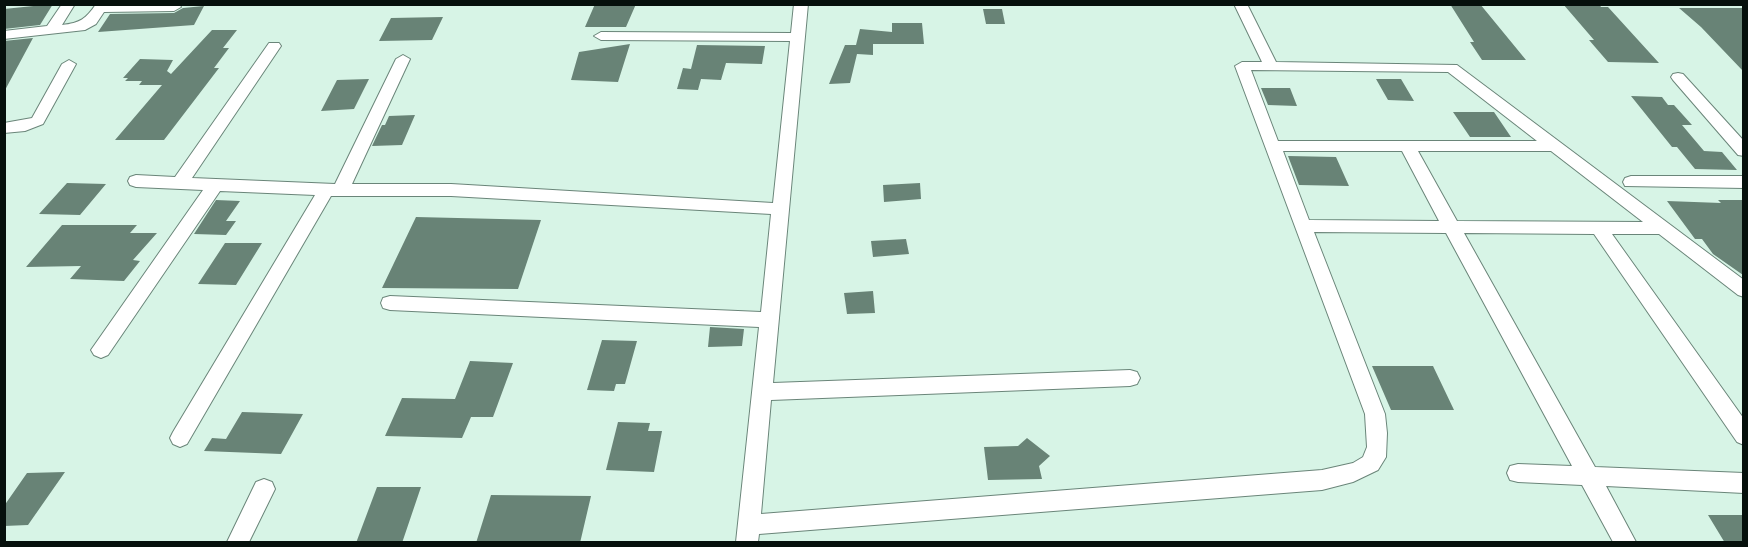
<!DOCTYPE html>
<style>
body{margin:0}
#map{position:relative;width:1748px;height:547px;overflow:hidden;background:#d7f4e6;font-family:"Roboto Condensed",sans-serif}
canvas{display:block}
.frame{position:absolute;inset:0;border:6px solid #06100c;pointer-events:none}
</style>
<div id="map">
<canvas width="1748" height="547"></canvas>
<div class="frame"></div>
</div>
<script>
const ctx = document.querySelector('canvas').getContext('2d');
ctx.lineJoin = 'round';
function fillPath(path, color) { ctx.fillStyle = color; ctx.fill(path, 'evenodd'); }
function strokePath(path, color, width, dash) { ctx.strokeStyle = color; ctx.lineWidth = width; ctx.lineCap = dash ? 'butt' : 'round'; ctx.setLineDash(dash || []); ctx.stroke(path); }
const building = new Path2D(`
 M53,4l-13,21 -36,4v-20z
 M595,4h41l-10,23h-41z
 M1450,4h30l46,56h-44l-12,-18h4z
 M1563,4h36l2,3h7l51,56 -51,-1 -19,-22h5z
 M204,6l-10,19 -96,7 12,-18 64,-1 9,-5z
 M1679,8h64v63l-42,-44z
 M983,9h19l3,15h-19z
 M443,17l-11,23 -53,1 12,-23z
 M892,23h30l2,21h-51v11l-16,-1 -7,29 -21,1 16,-39h11l4,-16 32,3z
 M212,30h25l-14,18h6l-15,20h5l-55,72h-49l47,-55h-23l3,-4h-17l3,-3h-5l17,-19 33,1 -6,11 4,3z
 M33,38l-29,54v-51z
 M630,44l-12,38 -47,-2 8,-28z
 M697,45l68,1 -3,18 -36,-1 -5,17 -20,-1 -3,11 -21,-1 6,-21 8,1z
 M369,79l-15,30 -33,2 16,-31z
 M1376,79h25l13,22 -26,-1z
 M1261,88h29l7,18 -29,-1z
 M1631,96l31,1 6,8h6l18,20h-10l22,26 18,1 15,18 -42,-1 -18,-22h-5z
 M1453,112h41l17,25h-41z
 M415,115l-13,30 -30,1 10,-21h3l4,-9z
 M1288,156l48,1 13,29 -50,-1z
 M67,183l39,1 -26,31 -41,-1z
 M920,183l1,16 -37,3 -1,-17z
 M216,200l24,1 -14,20h10l-10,14 -32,-1z
 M1718,200h25v75l-30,-21 -11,-15h-7l-28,-38 54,2z
 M416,217l125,3 -23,69 -136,-1z
 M62,225h75l-7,8h27l-24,27 7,1 -16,20 -54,-2 11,-13 -55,1z
 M906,239l3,15 -36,3 -2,-16z
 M225,243h37l-26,42 -38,-1z
 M873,291l2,22 -28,1 -3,-21z
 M710,327l34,2 -2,17 -34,1z
 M602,340l35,1 -12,43h-9l-2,7 -27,-1z
 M470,361l43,2 -20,54h-22l-9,21 -77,-2 17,-38 53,1z
 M1372,366h61l21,44h-63z
 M242,412l61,2 -22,40 -77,-3 8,-13 14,1z
 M618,422l32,1 -2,8h14l-8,41 -48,-2z
 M1027,438l23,18 -11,10 3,13 -54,1 -4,-33 34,-1z
 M65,472l-37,53 -24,1v-20l23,-33z
 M377,487h44l-19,56h-46z
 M491,495l100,1 -11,47h-104z
 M1708,515h35v28h-18z`);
const minor = new Path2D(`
 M62,4h13l-13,21c18,-2 24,-6 34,-21h83l2,3 -7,4 -70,1 -8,12 -11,6 -81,9v-8l43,-5z
 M794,4h14l-35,379 357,-13 7,2 3,6 -3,6 -7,2 -359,14 -10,114 561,-44 31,-7 10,-6 4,-10 -2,-33 -130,-348 7,-4h20l-28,-58h13l29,58 181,3 287,215v17l-6,-2 -79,-61h-47l132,185v26l-7,-3 -143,-208 -130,-1 131,234 149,6v20l-138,-7 30,56h-23l-31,-57 -64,-3 -8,-2 -3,-7 3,-7 8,-2 54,2 -126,-233 -132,-1 71,182 2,19 -1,24 -8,13 -25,12 -31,8 -563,44 -1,8h-22l23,-215 -369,-17 -7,-2 -2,-5 2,-5 7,-2 371,16 10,-98 -320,-18h-120l-144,248 -7,3 -7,-3 -3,-6 3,-6 142,-237 -95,-4 -112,164 -7,3 -7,-3 -3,-5 112,-160 -67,-3 -6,-2 -2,-4 2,-4 6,-2 39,2 94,-134h10l2,3 -89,132 143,6 61,-125 7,-4 7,4 -58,125h99l322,19 17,-162 -189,-1 -7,-4 7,-4 190,1zM1251,70l197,2 89,69h-259zM1283,151h119l37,70 -130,-1zM1418,151h133l92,71 -186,-1z
 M69,60l7,4 -33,60 -18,7 -21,2v-10l28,-5 30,-54z
 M1678,73l5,1 61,67v15l-6,-1 -65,-75 -2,-3 2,-3z
 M1631,176h113v12l-119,-2 -2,-4 2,-4z
 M264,479l8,3 3,7 -26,53h-22l29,-60z`);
fillPath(building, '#688376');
strokePath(minor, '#6a8579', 2);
fillPath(minor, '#fff');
</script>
